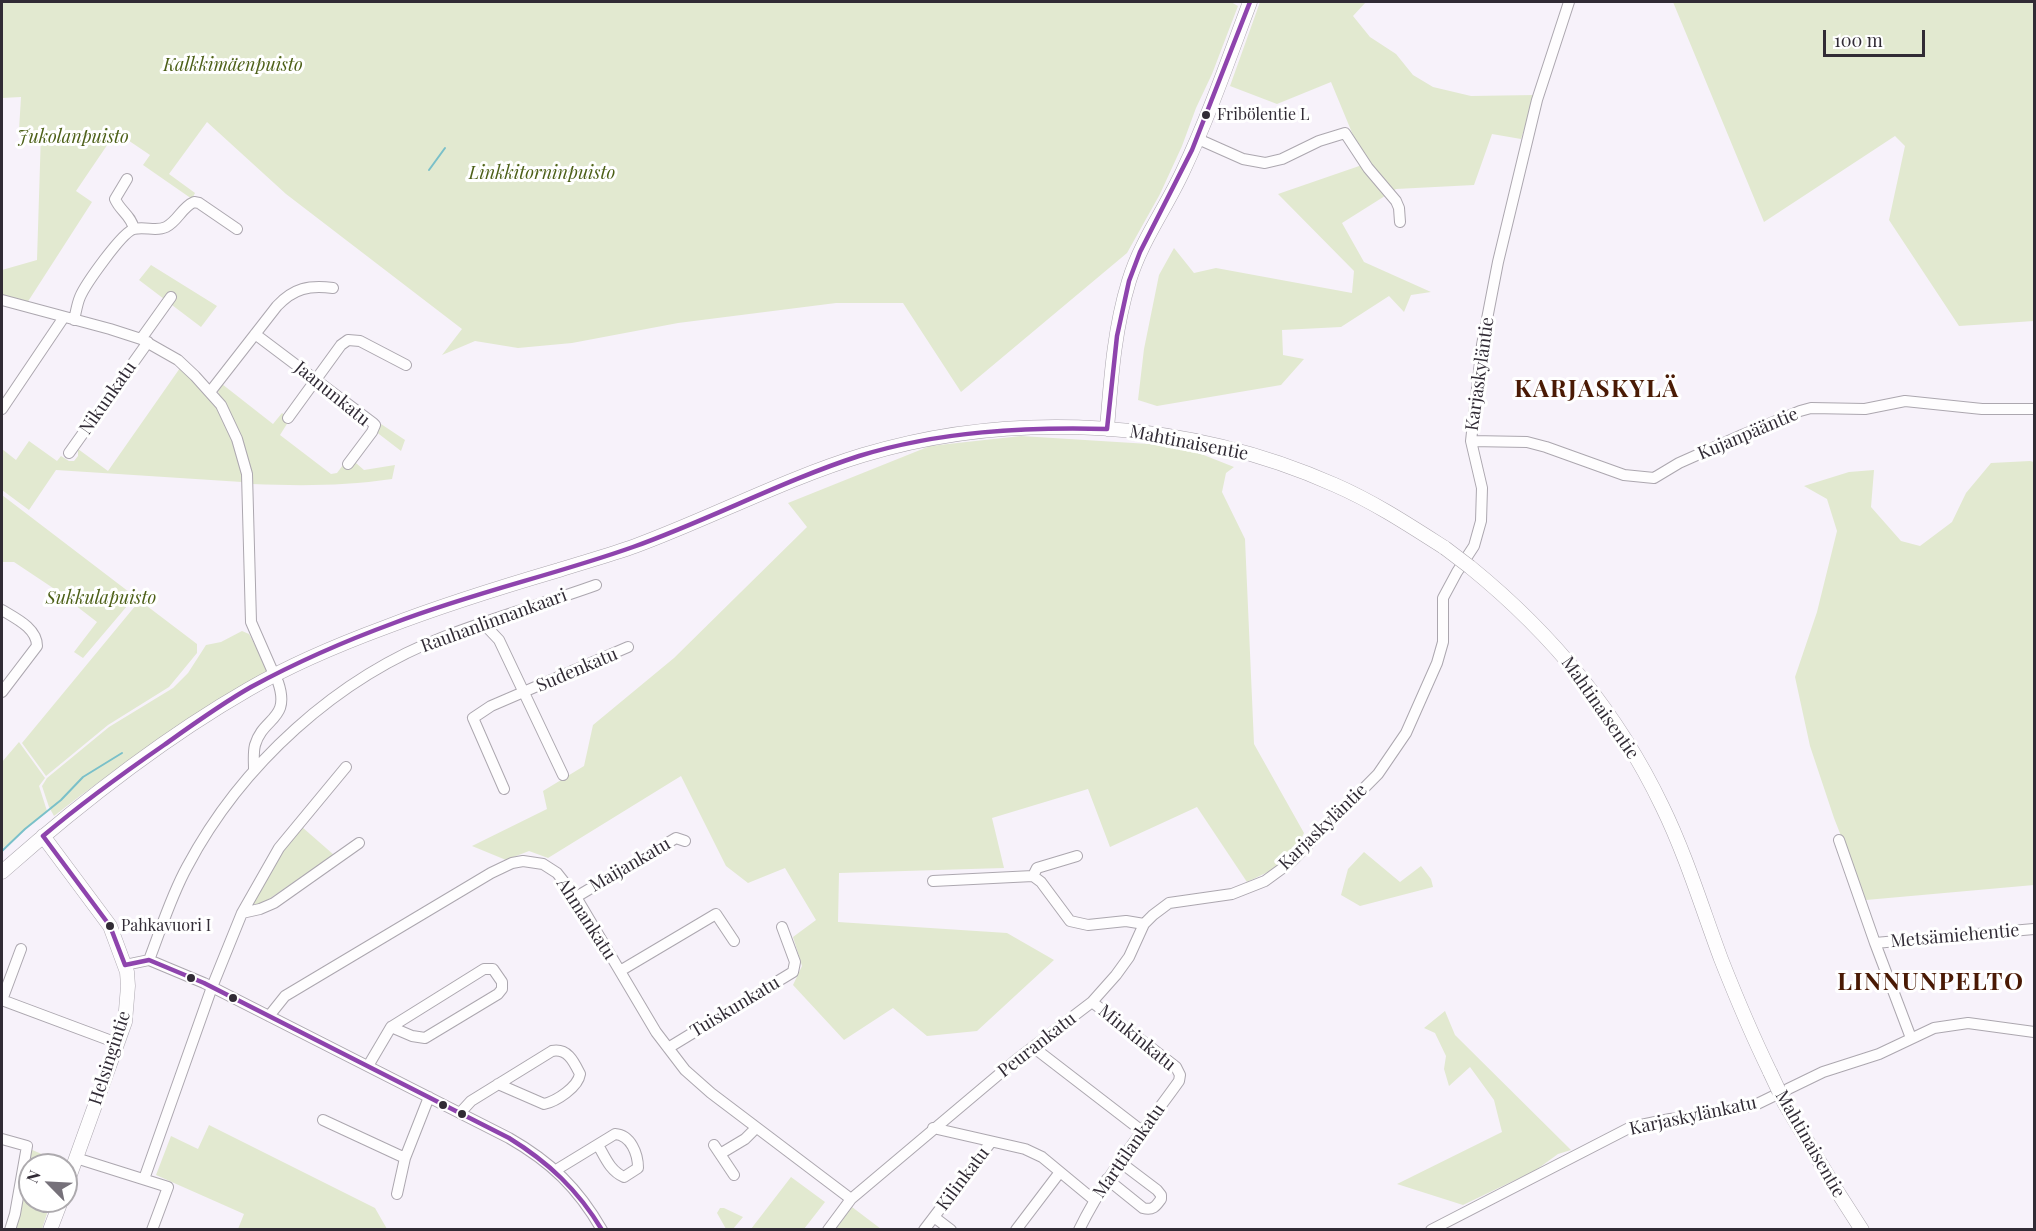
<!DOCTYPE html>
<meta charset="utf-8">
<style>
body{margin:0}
#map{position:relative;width:2036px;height:1231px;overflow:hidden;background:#f7f2fa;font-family:"Playfair Display",serif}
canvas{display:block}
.frame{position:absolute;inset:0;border:3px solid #312b35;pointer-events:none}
.north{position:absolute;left:18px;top:1153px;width:60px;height:60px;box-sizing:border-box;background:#fff;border:2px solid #adaaae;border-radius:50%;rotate:294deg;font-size:16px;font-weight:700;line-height:24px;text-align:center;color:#312b35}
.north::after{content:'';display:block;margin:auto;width:21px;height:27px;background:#76717a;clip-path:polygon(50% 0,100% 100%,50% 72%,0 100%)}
.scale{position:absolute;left:1823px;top:30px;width:102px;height:27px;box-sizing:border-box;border:3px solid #312b35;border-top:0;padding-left:8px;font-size:18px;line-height:21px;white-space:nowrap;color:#312b35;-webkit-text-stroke:4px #fff;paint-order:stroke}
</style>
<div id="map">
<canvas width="2036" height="1231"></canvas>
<div class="frame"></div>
<div class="north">N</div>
<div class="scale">100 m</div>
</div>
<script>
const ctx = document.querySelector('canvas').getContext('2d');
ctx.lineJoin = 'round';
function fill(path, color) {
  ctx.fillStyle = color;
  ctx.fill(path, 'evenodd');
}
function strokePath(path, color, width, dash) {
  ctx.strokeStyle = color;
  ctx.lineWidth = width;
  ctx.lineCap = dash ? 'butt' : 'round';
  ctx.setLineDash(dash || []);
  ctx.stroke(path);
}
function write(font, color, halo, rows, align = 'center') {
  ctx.font = font + ' "Playfair Display",serif';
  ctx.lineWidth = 6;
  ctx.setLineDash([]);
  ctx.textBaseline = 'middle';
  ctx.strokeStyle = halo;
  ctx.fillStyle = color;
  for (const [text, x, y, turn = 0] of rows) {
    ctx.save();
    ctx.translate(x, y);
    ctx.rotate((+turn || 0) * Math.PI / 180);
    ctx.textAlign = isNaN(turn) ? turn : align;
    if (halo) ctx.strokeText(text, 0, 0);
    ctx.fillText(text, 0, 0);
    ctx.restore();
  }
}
fill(new Path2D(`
 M2,2H1231L1238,6L1212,74L1196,108L1182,146L1160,194L1127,253L961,392L903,303H836L678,323L572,343L518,348L475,341L442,355L462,329L286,194L207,122L169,174L195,193L192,199L143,165L150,155L116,132L76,191L92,202L27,303L2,296V270L37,260L41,133L19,130L21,97L2,98Z
 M1260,2H1366L1353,16L1370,37L1396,54L1413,75L1433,87L1471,96L1535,95L1521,139L1492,134L1474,185L1396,189L1342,223L1364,262L1431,292L1411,295L1404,312L1389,296L1341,327L1282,330L1283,355L1304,359L1281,385L1157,406L1138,400L1144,349L1159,275L1174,248L1194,273L1216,268L1352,293L1354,271L1278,194L1365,164L1331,82L1277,104L1230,86Z
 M1673,2H2034V321L1959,326L1889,220L1905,146L1895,136L1764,222Z
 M151,265L217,306L201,327L139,280Z
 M180,368C191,379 203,390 213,402C229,423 241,455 242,482L56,470L29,510L2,490V449L16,460L29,441L57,461L61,456L69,461H74L78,456V449L108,471Z
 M222,384L273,424L282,413L290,419L280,435L331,474L337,473L349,457L364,470L395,465L392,479C343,486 301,486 252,484L219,395L218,391Z
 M381,424L405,440L401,451L375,431Z
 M1021,436L1181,446L1234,467L1226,473L1222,492L1245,539L1254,744L1304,833L1294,853L1270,871L1247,882L1197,807L1110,847L1088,789L992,818L1004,868L839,873L838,922L1007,933L1054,960L977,1031L927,1036L893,1008L844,1040L793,985L802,966L793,937L816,920L785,868L748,883L726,866L681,776L548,858L529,851L506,860L472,846L547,809L543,791L584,766L593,725L674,658L807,527L788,503L930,446Z
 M2030,461L2034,462V885L1866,900L1834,818L1810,746L1795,677L1817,612L1837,531L1827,499L1804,486L1849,472L1874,470L1871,507L1901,541L1920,546L1952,522L1966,493L1991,463Z
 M2,495L133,595V599L83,658L74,652L97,622L53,588L14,562H2Z
 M143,603L197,644V653L169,687L108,725L46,776L22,743L136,605Z
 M242,631L249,634L270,673C194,715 123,762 54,816L49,807L42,786L47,778L109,727L173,688L188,673L206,645L221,642Z
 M19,742L45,778L39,786L47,811L2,849V762Z
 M302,827L334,855L260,905L253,904L284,849Z
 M1364,852L1400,882L1421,866L1431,879L1433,887L1360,906L1341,895L1348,869Z
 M1445,1011L1455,1035L1571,1150L1558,1154L1536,1170L1463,1205L1397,1184L1502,1132L1494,1100L1470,1067L1449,1086L1444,1069L1446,1056L1435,1033L1424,1028Z
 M209,1125L375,1208L387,1229H238L244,1214L156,1175L171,1136L198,1149Z
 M30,1149L65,1164L30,1165V1201H51L42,1229L12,1230Z
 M791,1177L825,1202L804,1229H751Z
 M852,1207L881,1229H836Z
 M720,1208H724L743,1217L733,1229H726L717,1213Z`), '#e2e9d0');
strokePath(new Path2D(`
 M429,170L445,148
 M2,851L25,829L61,800L83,777L122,753`), '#7ac0c9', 2);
const minor = new Path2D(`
 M1198,139L1243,159L1265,163L1282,159L1319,141L1345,133L1368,168L1396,201L1399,208L1400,222
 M127,179L115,199C120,211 131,215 134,229
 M2,300L110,329L141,339L178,360L195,376L221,405L237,439L247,474L251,622L272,670
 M74,320C76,312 77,304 80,297C85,285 122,232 134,229C145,226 156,232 166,227C178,221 182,207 194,202L199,203L237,229
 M255,334L373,423L375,425L372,432L348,464
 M141,339L171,297
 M210,392L277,306C294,288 309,285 333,288
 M2,409L64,317
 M288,418L341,345L348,340L360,341L406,365
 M1471,441L1527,442L1546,447L1624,475L1654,478L1679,463L1742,435L1800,411L1811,408L1865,409L1905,401L1982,409H2034
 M69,453L148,342
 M2,610C15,618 37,628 37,646L2,692
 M483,623L499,640L563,775
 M254,769C254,762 253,753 255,745C263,717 291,720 278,682
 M504,789L473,718L491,706L628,647
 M1839,840L1875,943L1911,1038
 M1033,876L1037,868L1077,856
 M933,881L1033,876L1041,882L1070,921L1088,925L1126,921L1144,924
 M576,897L676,838L685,841
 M242,913L260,909L274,903L359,843
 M1875,943L2034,929
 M149,960C161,929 171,896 187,867C241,765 337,677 446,636C495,617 546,603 596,585
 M125,965L149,960L204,983L509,1138C551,1162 578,1188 602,1230
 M620,971L716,914L734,941
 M2,1000L117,1043
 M2,1000L21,949
 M269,1016L285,996L491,873L512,863L523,861L543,864L557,873L576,897L656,1032L685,1070L711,1093L851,1199
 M1033,1047L1142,1131
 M668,1048L793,972L795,962L782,927
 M368,1066L391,1027L412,1036L425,1038L498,994L502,989V982L493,969H484L391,1027
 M460,1113L471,1101L552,1051C568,1048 574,1062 580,1074C578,1087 557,1101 544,1104L498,1084
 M323,1120L405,1158L429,1097
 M933,1128L1025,1149L1042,1157L1094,1200
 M2,1139L27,1146L15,1214L10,1230
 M714,1145L734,1175
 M720,1154L745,1139L756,1128
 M76,1158L168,1187L152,1230
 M556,1170L615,1134C631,1135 638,1154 638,1168L624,1177C610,1171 605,1157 598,1145
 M144,1179L212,987L242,913L279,848L346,767
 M1107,1179L1143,1208C1153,1211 1156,1206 1161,1199V1195L1157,1190L1120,1162
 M397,1194L405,1158
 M934,1217L951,1230
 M828,1230L851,1199L1016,1060L1092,1002L1116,975L1129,957L1144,924L1153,915L1169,903L1232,894L1265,881L1291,862L1378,774L1406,733L1437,663L1443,642V598L1457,572L1474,546L1481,521L1482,488L1471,441L1482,345L1498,262L1537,100L1569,2
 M924,1230L991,1142
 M1016,1230L1060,1172
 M1079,1230C1105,1176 1144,1130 1179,1081L1180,1075L1176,1067L1092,1002
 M1431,1230L1631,1127L1670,1119L1714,1114L1755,1105L1823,1072L1879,1054L1934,1028L1968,1023L2034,1032`);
const major = new Path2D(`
 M1107,429C1111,379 1114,330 1129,281C1141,241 1166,208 1183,171C1209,116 1229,58 1250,2
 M1470,567C1550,632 1617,712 1662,806C1686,855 1702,908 1721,959C1736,997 1752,1035 1770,1072
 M43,836L110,926L127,972L128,986L125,1022L66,1186
 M2,872C79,804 160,740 249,689C292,664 340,644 386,627C443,605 501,587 559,570C584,562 610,555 635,546C711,518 784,479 863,455C1015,409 1189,420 1335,485C1374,502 1409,525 1445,548
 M1785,1104L1837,1191L1862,1230
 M50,1230L61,1201`);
strokePath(minor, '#aca7af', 12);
strokePath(major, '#aca7af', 15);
strokePath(minor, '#fefdfe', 10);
strokePath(major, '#fefdfe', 14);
const majorBridge = new Path2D(`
 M1445,548L1470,567
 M1770,1072L1785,1104`);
strokePath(majorBridge, '#aca7af', 15, []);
strokePath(majorBridge, '#fefdfe', 14);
strokePath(new Path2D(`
 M1107,429L1117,336L1129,281L1140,252L1192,150L1250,2
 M43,836C82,803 122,774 164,745C192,725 221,704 251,687C297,662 345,641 394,623C472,593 554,575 633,547C709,520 782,481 859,456C940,431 1024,427 1107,429
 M43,836L110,926L125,965
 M125,965L149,960L204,983L509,1138C548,1162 578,1190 602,1230`), '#8e44ad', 4.5);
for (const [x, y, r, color] of [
 [1206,115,5,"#312b35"],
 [110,926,5,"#312b35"],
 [191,978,5,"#312b35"],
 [233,998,5,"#312b35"],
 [443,1105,5,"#312b35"],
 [462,1114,5,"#312b35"]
]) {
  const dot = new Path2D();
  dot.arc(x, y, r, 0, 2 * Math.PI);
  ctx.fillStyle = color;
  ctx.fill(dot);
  strokePath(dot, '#fff', 2);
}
write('16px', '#312b35', '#fff', [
 ["Fribölentie L",1217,115],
 ["Pahkavuori I",121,926]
], 'left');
write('italic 18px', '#4d6018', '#fff', [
 ["Kalkkimäenpuisto",233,65],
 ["Jukolanpuisto",73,137],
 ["Linkkitorninpuisto",542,173],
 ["Sukkulapuisto",101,598]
]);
write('18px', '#312b35', '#fff', [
 ["Karjaskyläntie",1480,374,-82],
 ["Jaanunkatu",332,394,39],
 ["Nikunkatu",108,398,-55],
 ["Kujanpääntie",1748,434,-23],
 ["Mahtinaisentie",1189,443,11],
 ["Rauhanlinnankaari",494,621,-20],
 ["Sudenkatu",577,670,-23],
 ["Mahtinaisentie",1600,708,55],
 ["Karjaskyläntie",1323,827,-44],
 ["Maijankatu",630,865,-30],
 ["Ahmankatu",586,919,57],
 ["Metsämiehentie",1955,936,-5],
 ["Tuiskunkatu",735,1007,-31],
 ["Minkinkatu",1137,1038,39],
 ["Peurankatu",1037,1045,-38],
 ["Helsingintie",110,1058,-72],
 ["Karjaskylänkatu",1693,1116,-12],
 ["Mahtinaisentie",1810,1144,60],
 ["Marttilankatu",1129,1151,-55],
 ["Kilinkatu",963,1179,-53]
]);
ctx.letterSpacing = '1.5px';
write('bold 24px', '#4a1a04', '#fff', [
 ["KARJASKYLÄ",1597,390],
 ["LINNUNPELTO",1931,983]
]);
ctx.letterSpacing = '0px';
</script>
